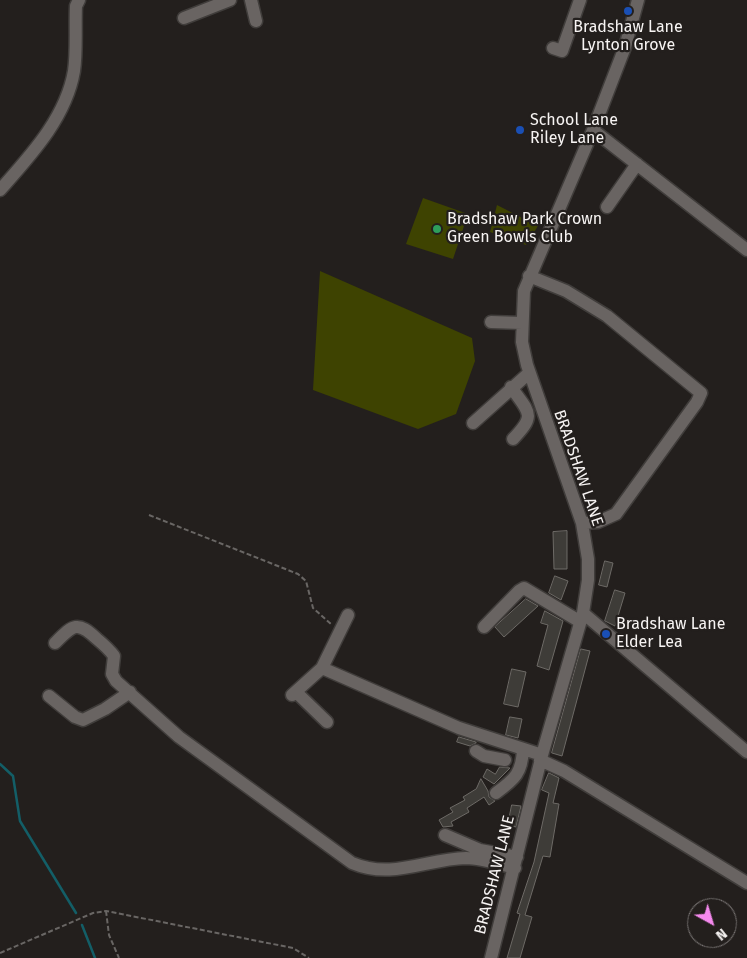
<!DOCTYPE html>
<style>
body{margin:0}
#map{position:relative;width:747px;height:958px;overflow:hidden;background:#231f1d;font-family:"Fira Sans",sans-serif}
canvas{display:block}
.north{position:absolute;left:687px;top:898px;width:50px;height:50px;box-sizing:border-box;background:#231f1d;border:1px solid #787473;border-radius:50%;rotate:141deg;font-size:14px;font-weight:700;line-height:20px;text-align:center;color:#f7f4f3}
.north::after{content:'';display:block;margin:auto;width:18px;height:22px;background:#f589ee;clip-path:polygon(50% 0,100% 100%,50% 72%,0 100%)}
</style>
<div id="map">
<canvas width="747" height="958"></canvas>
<div class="north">N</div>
</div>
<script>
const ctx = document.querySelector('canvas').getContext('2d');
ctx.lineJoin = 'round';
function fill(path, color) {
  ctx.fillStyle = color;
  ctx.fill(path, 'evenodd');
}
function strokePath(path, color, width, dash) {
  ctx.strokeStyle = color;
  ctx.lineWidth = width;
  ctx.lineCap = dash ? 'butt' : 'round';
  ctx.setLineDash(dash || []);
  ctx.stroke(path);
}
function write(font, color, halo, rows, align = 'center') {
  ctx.font = font + ' "Fira Sans",sans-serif';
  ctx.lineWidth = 4.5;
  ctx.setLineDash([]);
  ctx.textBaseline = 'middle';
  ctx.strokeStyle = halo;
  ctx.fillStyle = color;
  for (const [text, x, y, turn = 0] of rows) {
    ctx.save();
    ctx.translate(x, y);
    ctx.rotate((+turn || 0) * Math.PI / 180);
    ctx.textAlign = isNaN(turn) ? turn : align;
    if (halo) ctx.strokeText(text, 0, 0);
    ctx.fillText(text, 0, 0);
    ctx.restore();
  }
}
fill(new Path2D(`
 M423,198L468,214L453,259L406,244Z
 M497,205L538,226L526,245L490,232Z
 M320,271L472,338L475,361L456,414L418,429L313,390Z`), '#3e4301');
strokePath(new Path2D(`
 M0,764L13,776L20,821L76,913
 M82,925L95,958`), '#135e67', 2.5);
const building = new Path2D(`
 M567,531V569H554L553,532Z
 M605,561L613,563L607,587L599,585Z
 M555,576L568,581L561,600L549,593Z
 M615,590L625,593L615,626L605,621Z
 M526,599L538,606L504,637L495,627Z
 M545,611L563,621L549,670L537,666L548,625L541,623Z
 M581,649L590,651L562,756L552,753Z
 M512,669L526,672L518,707L504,704Z
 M510,717L522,719L518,738L506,735Z
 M459,737L476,742V743L470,746L457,742Z
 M500,767L510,768L494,784L483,777L487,769L495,774Z
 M549,773L559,778L553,803L559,804L550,857L543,856L525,915L532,917L520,958H507L520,914L517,913L534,862L549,793L542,790Z
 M481,779L488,791L489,797L495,801L489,805L484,797L467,808L469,812L451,822L453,826L443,827L439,820L453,812L450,808L465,800L463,797L476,789Z
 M512,805L521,806L516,827L508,825Z`);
fill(building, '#3e3c38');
strokePath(building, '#6d6a66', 1);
const minor = new Path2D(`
 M251,0L256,21
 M184,18L230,0
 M553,48L562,51L580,0
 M593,130L747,250
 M0,190C30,156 66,118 74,71C77,51 75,27 76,6L79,0
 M607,207L637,164
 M529,276L566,291L607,316L701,393L697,402L616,514L598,522L582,523
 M491,322L522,323
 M511,387C529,413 537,414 513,439
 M473,423L529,373
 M583,613L747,752
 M484,627L519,591L524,588L579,621
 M55,643C73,625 77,620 97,639C103,644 109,649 114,656L112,674L116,681L179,737L352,863C392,880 426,859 466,858C482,858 499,864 515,868
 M322,668L459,728L542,755
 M296,692L327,722
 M292,695L322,668L348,615
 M49,696L75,717L83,720L105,709L130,692
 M476,751L484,756L505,760
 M540,760L564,771L747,883
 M496,793C515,779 522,773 523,749
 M445,835L480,850L517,857
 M491,958L542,755L583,613L588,580V559L582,523L527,365L522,342L524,291L593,130L625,47L638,0`);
strokePath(minor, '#403d3b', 15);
strokePath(new Path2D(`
 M149,515L298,574L306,581L313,608L332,625
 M106,911L109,935L119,958
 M0,953L93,913L106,911L293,948L309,958`), '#696664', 2, [5, 2.5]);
strokePath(minor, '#696462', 12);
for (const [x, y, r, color] of [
 [628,11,5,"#1a4fb4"],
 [520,130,5,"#1a4fb4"],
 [437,229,5,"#2e9e5b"],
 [606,634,5,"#1a4fb4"]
]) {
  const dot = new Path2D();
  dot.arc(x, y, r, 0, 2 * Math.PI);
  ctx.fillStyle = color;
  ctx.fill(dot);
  strokePath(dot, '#231f1d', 2);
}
write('16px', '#f7f4f3', '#231f1d', [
 ["Bradshaw Lane",628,28,"center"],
 ["Lynton Grove",628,46,"center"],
 ["School Lane",530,121],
 ["Riley Lane",530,139],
 ["Bradshaw Park Crown",447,220],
 ["Green Bowls Club",447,238],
 ["Bradshaw Lane",616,625],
 ["Elder Lea",616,643]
], 'left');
write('16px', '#f7f4f3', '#231f1d', [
 ["BRADSHAW LANE",578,468,71],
 ["BRADSHAW LANE",495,875,-76]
]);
</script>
